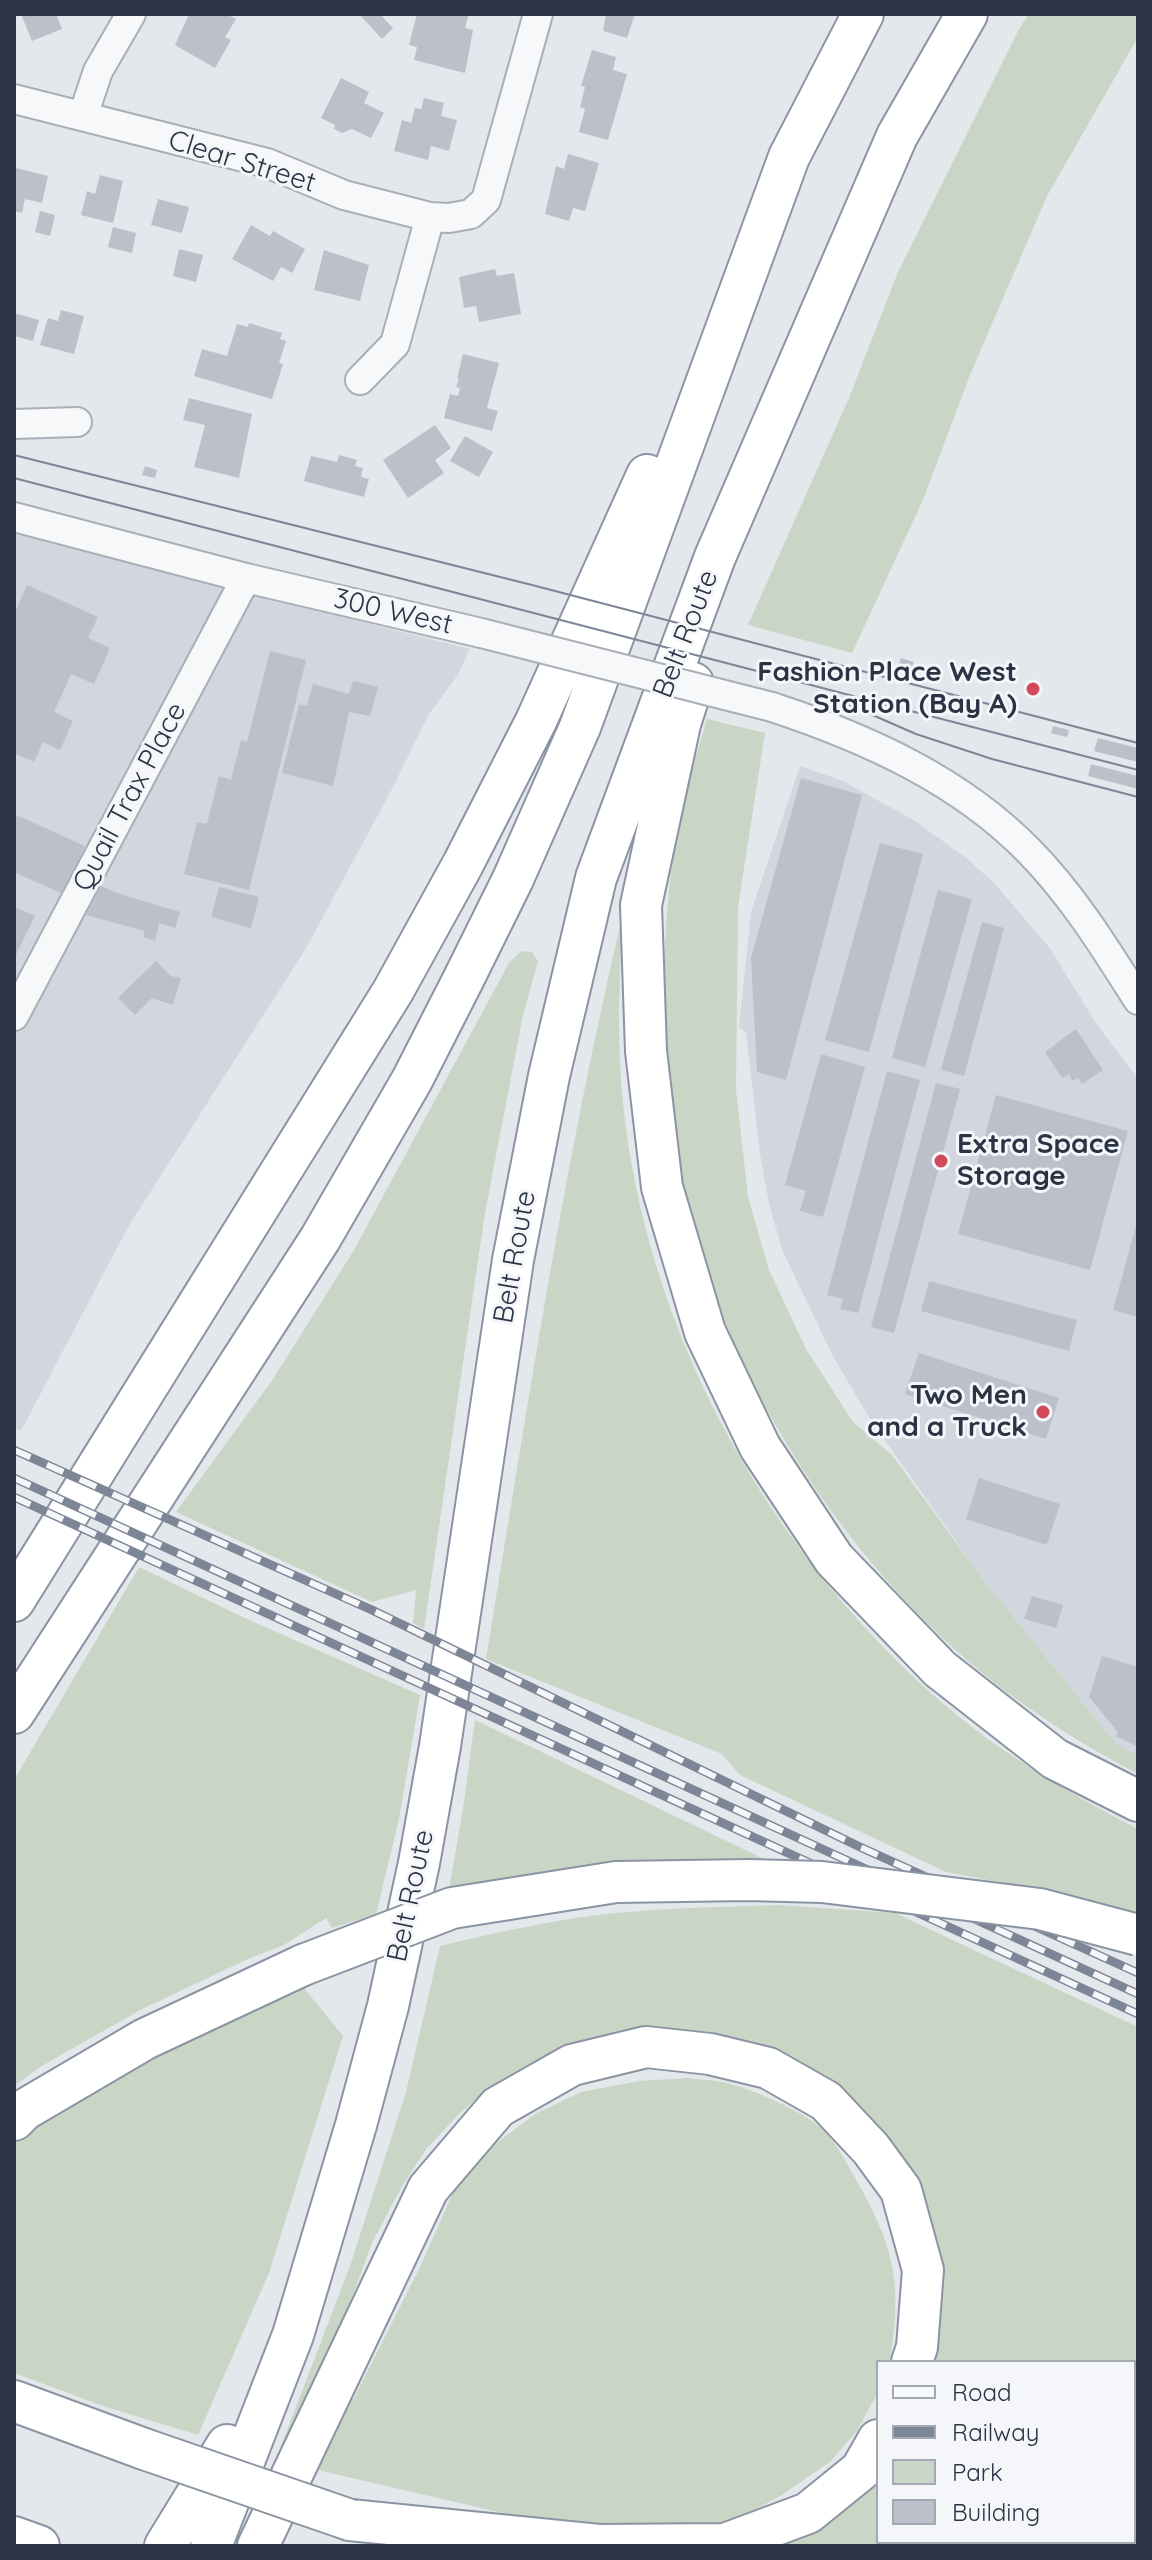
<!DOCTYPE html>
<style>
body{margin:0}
#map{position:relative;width:1152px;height:2560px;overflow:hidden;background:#e4e7ec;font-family:Quicksand,sans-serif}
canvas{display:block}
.frame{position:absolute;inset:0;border:16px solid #2b3445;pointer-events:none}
.legend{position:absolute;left:876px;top:2360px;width:260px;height:184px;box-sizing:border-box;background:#f4f6f9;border:2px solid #a4a8b1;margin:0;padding:10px 14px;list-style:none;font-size:24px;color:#2b3445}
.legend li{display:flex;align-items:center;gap:16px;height:40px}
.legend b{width:40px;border:2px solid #a4a8b1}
</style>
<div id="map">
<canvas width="1152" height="2560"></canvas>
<div class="frame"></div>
<ul class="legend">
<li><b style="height:10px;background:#f7f8fa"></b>Road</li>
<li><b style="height:10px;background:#7d8696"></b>Railway</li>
<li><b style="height:22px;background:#c9d6c5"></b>Park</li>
<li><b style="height:22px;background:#bbc0ca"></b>Building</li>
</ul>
</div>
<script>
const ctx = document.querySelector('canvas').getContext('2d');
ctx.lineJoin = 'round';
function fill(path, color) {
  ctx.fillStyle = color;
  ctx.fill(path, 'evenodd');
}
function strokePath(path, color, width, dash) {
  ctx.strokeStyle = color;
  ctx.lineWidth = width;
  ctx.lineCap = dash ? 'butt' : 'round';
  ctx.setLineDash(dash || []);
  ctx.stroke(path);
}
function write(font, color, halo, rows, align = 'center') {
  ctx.font = font + ' Quicksand,sans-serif';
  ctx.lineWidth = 6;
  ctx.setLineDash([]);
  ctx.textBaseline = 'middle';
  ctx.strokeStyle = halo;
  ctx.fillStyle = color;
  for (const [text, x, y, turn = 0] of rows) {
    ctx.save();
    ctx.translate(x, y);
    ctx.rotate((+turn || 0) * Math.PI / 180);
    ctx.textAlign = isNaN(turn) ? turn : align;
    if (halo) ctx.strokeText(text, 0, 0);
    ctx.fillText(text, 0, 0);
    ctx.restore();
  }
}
fill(new Path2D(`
 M14,534L470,649L457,676L429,714L391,791L305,950L128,1227L21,1431L14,1428Z
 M800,766L843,781L915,821L965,857L994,883L1049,947L1098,1026L1138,1079V1755L1116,1744L982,1578L868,1416L832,1354L783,1252L769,1204L760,1154L746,1032L739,1027L751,912Z`), '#d2d6de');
fill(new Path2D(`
 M1029,14H1138V37L1047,196L970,375L923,500L852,653L748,625L849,398L898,272L1019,29Z
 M707,719L765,733L738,907L736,1090L748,1197L769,1270L806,1349L853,1422L892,1455L982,1578L1116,1744L1138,1755V1774C1085,1746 1033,1714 986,1676C847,1563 731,1386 688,1211C662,1104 658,973 672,864C678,815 693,766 707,719Z
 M622,918C620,972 617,1027 621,1081C639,1319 762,1545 940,1701C1000,1753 1068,1793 1138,1829V1915L1036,1889L946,1872L740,1775L722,1754L486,1659C527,1411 564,1162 622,918Z
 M521,951L532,952L538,961L523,1015L485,1213L424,1629L413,1623L416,1590L372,1602L176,1512L273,1379L354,1250L509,963Z
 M139,1567L249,1620L420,1695L399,1819L376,1914L332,1928L326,1918L284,1945L248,1959L142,2009L40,2067L14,2086V1780Z
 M475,1720L764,1859H704L620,1866L448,1895L463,1809Z
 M779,1905L895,1913L1138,2027V2546H767L878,2465V2542H1134V2362H928L927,2224L775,2053L725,2037L676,2032L583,2043L534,2061L496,2083L460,2113L427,2148L402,2186L372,2243L336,2341L283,2460L276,2459L350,2266L406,2092L440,1946C489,1934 539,1923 590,1916C652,1908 716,1907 779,1905Z
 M304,1988L343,2036L269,2273L198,2435L103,2406L14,2373V2142C41,2122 69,2106 98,2089C164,2049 231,2016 304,1988Z
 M688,2078C702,2080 718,2080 731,2084C754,2090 803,2112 820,2127C834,2139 846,2162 855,2178C894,2246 903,2283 890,2360L878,2362L877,2394L857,2431L831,2461L782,2495L736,2520L695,2531L572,2524L507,2514L309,2468L331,2416L354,2398L420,2267L455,2188L490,2148L535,2114L581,2092L639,2081Z`), '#c9d6c5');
fill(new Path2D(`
 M21,14H56L62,29L32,41Z
 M189,14H226L236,19L225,37L231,40L215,68L175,45Z
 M359,14H380L393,28L382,39Z
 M417,14H469L465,28L473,30L465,73L414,60L417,47L409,45Z
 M606,14H635L627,38L603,31Z
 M592,50L616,57L613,70L627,74L608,140L579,132L585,109L580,107L585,87L581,86Z
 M341,78L369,92L364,103L384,113L371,138L352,129L342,133L334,129L335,125L321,118Z
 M424,98L444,103L441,116L457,120L449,151L431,146L428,160L394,151L402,120L411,123L415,108L421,109Z
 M568,154L599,163L585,211L573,208L569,221L545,214L556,166L564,169Z
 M16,168L48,176L42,203L25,199L22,213L14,211Z
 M100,175L123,181L113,223L81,215L87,191L95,194Z
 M158,199L189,207L182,233L151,225Z
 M40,211L55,215L50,236L35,232Z
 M251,225L270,236L273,231L305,249L292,273L281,267L273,281L232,259Z
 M113,227L136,233L132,253L108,247Z
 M179,249L203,255L196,282L173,276Z
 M324,250L369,265L360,301L314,290Z
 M495,269L497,276L514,273L521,314L479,322L476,306L464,308L459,277Z
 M61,310L84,316L74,354L40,345L48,318L58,321Z
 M14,313L39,320L33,341L14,336Z
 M249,323L282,333L280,339L286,341L279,363L283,364L272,399L194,376L202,349L227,356L237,324L248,327Z
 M463,354L499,363L487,408L498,411L492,431L444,418L450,394L458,396L460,388L456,387L459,379H457Z
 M189,398L252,414L239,478L194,467L205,425L183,420Z
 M435,425L451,448L435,460L444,473L408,498L383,460Z
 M465,436L493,452L479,477L450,461Z
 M339,455L357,460L355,466L363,468L361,477L369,479L364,497L304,481L311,456L337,462Z
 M145,466L157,470L155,478L142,475Z
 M27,585L98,617L88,638L110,648L94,684L71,674L54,712L73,721L60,750L43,742L34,762L14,753V615Z
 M270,651L306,660L249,890L184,874L197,822L207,824L219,776L231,780L241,740L247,742Z
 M901,658L914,662L911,670L898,667Z
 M353,681L378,687L370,716L349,712L333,786L282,773L299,704L307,706L313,684L349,694Z
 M1053,726L1069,730L1067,737L1051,733Z
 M1098,738L1138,748V762L1094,751Z
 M1091,764L1138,776V789L1088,776Z
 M801,778L862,795L786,1080L757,1072L751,958Z
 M14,814L85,846L63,894L14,872Z
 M880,843L923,854L869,1052L825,1040Z
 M101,886L117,893L180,912L175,928L159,923L155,941L143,937L145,931L86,915Z
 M219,887L259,897L251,928L211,917Z
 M938,890L972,899L925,1067L892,1058Z
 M14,907L35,916L14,959Z
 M982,922L1004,928L964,1076L941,1070Z
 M156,961L171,976L181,978L173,1005L152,998L135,1015L118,998Z
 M1076,1029L1103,1070L1082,1084L1078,1078L1072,1081L1069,1074L1062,1078L1045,1052Z
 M821,1054L865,1067L823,1217L800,1211L806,1191L785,1185Z
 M887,1071L920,1080L858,1313L840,1309L843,1299L827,1295Z
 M936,1083L960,1089L894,1333L871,1327Z
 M996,1095L1128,1131L1090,1270L958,1234Z
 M1137,1222H1138V1317L1113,1310Z
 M929,1281L1077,1320L1069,1351L921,1311Z
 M919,1353L1059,1398L1046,1439L905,1394Z
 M979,1478L1060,1504L1047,1545L966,1519Z
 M1032,1596L1063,1605L1056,1628L1024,1619Z
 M1102,1656L1138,1667V1747L1116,1736L1118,1732L1089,1697Z`), '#bbc0ca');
const minor = new Path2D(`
 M14,99L267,163L344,195L430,217L449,218L471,214L486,200L538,14
 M83,116L98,71L131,14
 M360,380L395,344L430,217
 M14,424L77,422
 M14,517L246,578L481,633
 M772,707C866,738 960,780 1030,852C1073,896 1105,948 1138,1000
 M14,1016L246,578`);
const highway = new Path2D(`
 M693,683L680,724L641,905L646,1051L662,1187L705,1332L760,1447L834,1559L940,1669L1055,1759L1138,1801
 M14,1601L393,991L463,864L536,721L647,475
 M14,1713L320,1239L412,1080L465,976L513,879L580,727L789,157L863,14
 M14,2120L24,2110L145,2039L303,1965
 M14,2401L144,2449
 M350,2520L599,2545L725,2544L808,2513L861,2470L878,2440
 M14,2537L39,2546
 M165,2546L227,2445
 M211,2546L293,2335L356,2125L388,2006L419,1863L440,1746L513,1260L549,1076L596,878L715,557L897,136L967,14
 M258,2546L428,2189L498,2107L572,2065L646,2047L710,2054L768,2068L826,2101L871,2149L901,2190L923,2270L917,2347L912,2362`);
strokePath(minor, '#a9aeb7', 32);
strokePath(highway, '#8b94a3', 44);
strokePath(minor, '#f7f8fa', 28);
strokePath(highway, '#fff', 40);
strokePath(new Path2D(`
 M14,455L532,585L1138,743
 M14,478L1138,770
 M845,703L916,734L992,759L1138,797`), '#7d8696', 2);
const rail = new Path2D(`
 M14,1450L372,1610L860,1847L1138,1973
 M14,1478L1138,1994
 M14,1497L1138,2014`);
strokePath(rail, '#7d8696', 9);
strokePath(rail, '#f4f6f9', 6, [18]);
const minorBridge = new Path2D(`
 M481,633L772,707`);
const highwayBridge = new Path2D(`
 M303,1965L452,1908L616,1882L749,1880L822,1882L1040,1909L1138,1935
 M144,2449L350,2520`);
strokePath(minorBridge, '#a9aeb7', 32, []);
strokePath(highwayBridge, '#8b94a3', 44, []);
strokePath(minorBridge, '#f7f8fa', 28);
strokePath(highwayBridge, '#fff', 40);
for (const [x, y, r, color] of [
 [1033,689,8,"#d1495b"],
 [941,1161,8,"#d1495b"],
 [1043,1412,8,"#d1495b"]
]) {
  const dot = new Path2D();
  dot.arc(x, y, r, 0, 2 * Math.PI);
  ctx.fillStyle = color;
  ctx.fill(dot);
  strokePath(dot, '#f4f6f9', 3);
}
write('28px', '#2b3445', '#f4f6f9', [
 ["Clear Street",242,162,17],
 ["300 West",393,612,13],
 ["Belt Route",686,634,-69],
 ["Quail Trax Place",130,797,-62],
 ["Belt Route",515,1257,-80],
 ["Belt Route",411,1896,-78]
]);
write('bold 28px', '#2b3445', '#f4f6f9', [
 ["Fashion Place West",1017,673],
 ["Station (Bay A)",1017,705],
 ["Extra Space",957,1145,"left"],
 ["Storage",957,1177,"left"],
 ["Two Men",1027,1396],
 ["and a Truck",1027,1428]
], 'right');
</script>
